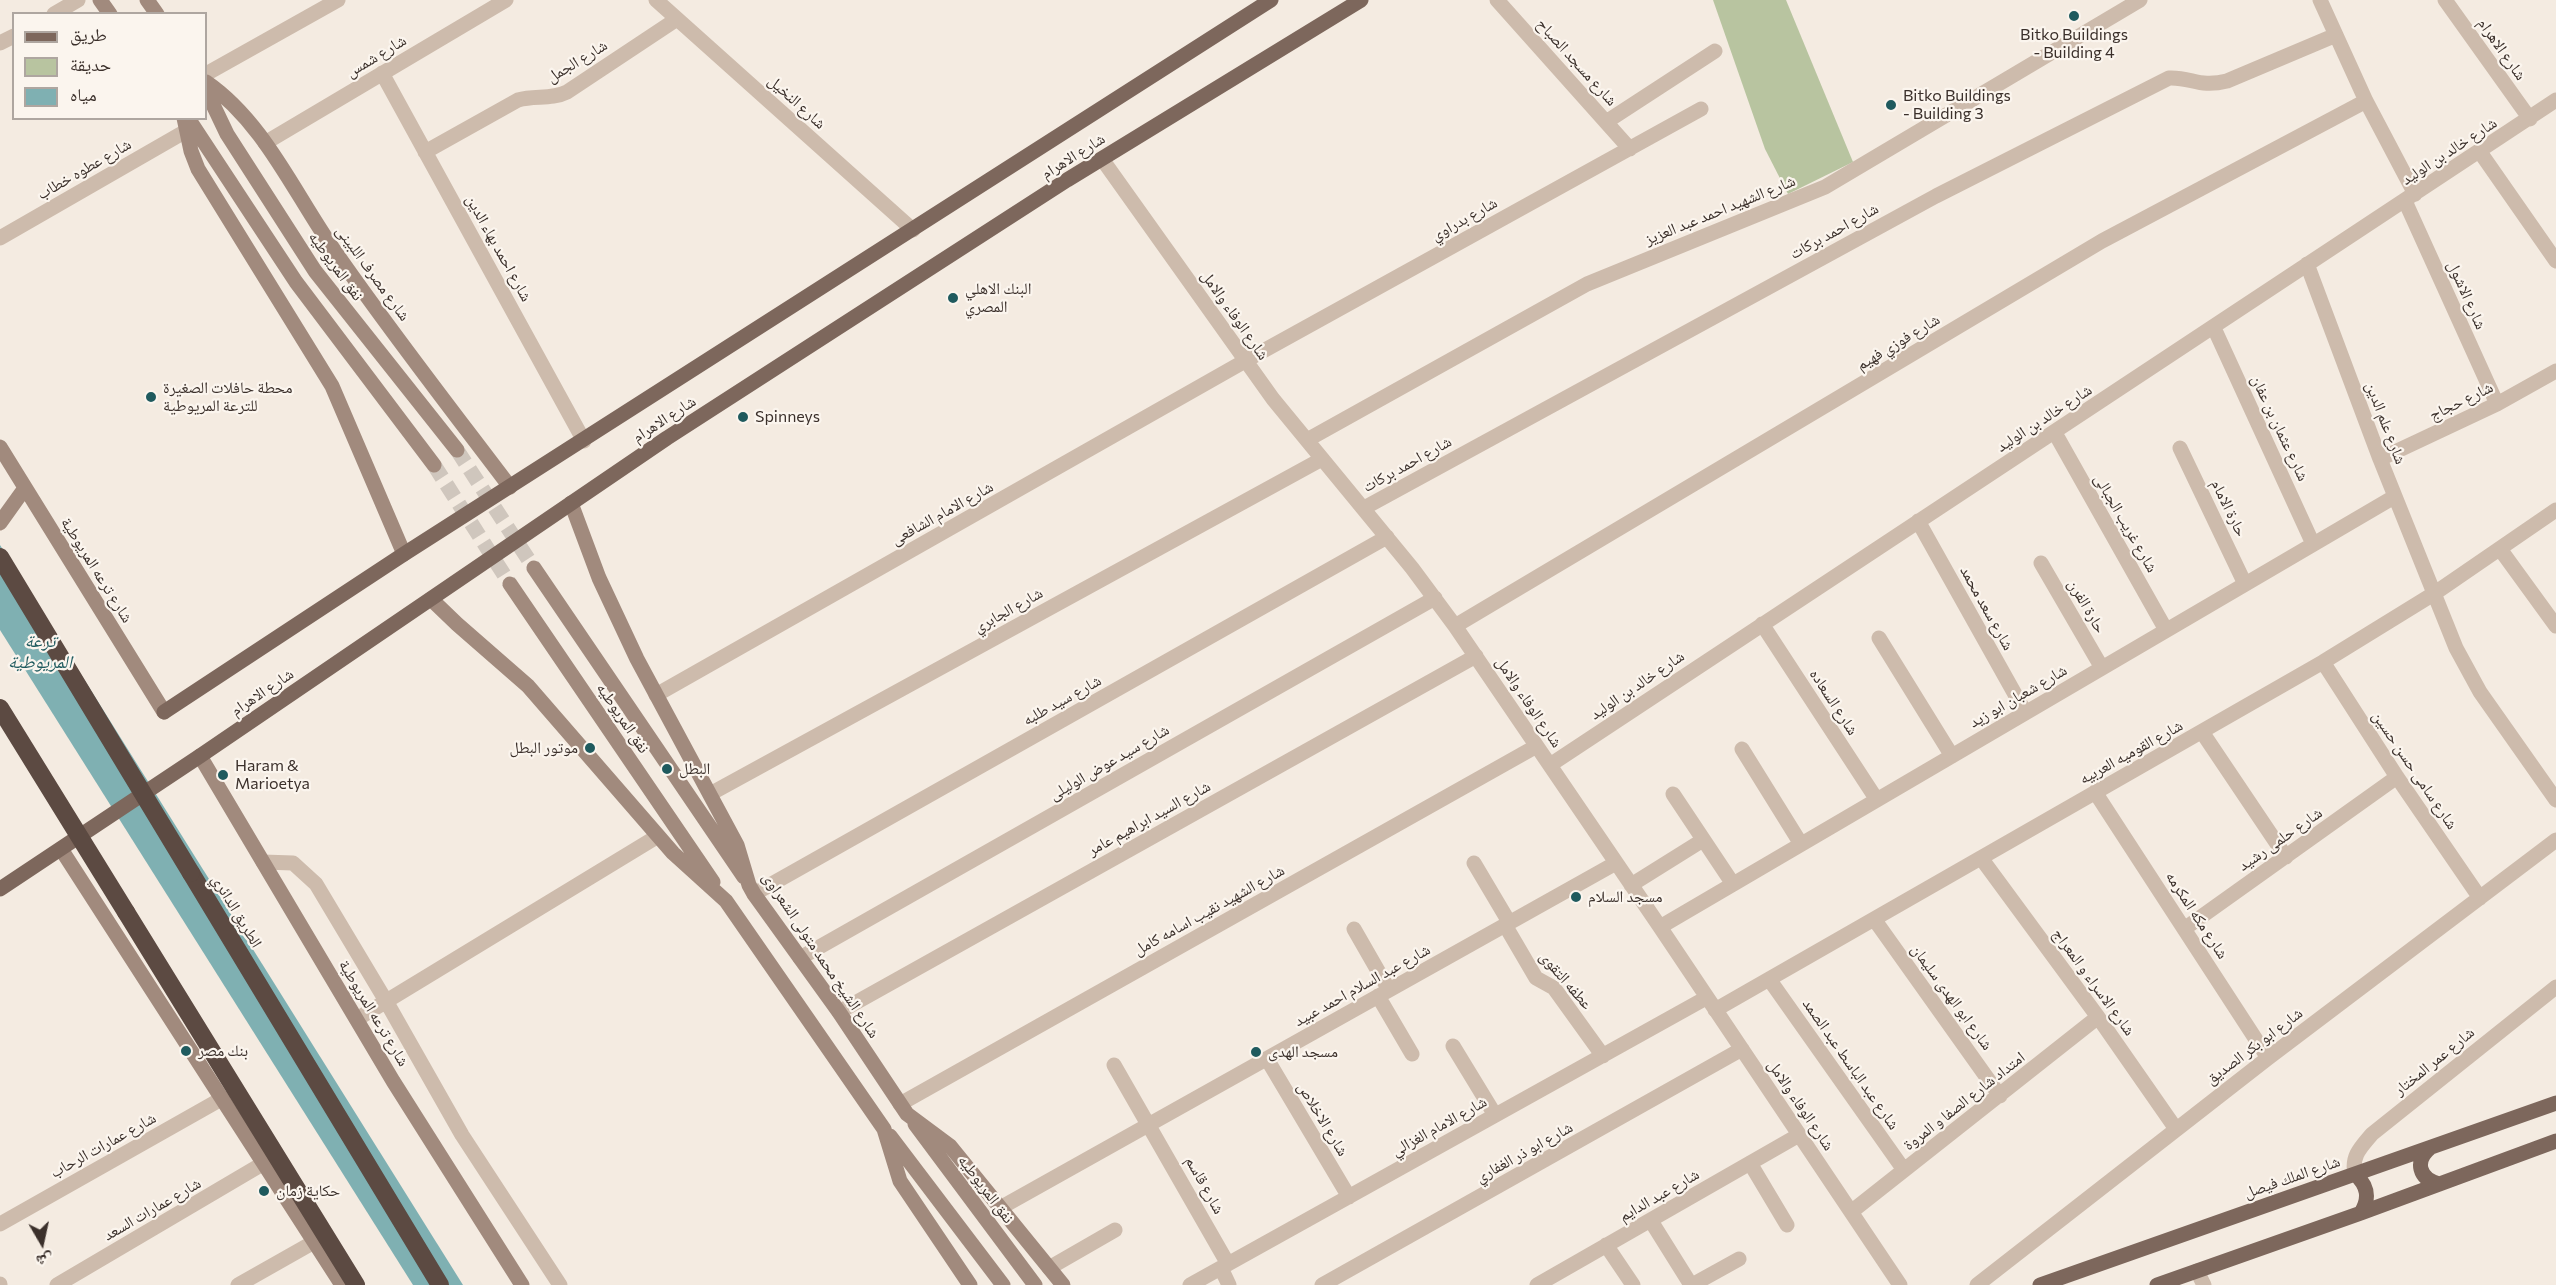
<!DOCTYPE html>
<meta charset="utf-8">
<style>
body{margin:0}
#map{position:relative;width:2556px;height:1285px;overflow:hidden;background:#f4ebe1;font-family:Commissioner,"Noto Naskh Arabic",sans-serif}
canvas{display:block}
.legend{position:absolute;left:12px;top:12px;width:195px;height:108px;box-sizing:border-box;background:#fbf5ee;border:2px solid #aea6a0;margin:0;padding:8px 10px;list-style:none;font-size:18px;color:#3b302b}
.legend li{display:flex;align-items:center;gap:12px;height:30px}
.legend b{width:30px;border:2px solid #aea6a0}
.north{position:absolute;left:12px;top:1213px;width:60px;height:60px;-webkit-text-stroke:4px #fbf5ee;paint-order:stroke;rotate:171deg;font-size:16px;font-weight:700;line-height:24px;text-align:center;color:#3b302b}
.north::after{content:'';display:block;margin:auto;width:21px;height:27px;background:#3b302b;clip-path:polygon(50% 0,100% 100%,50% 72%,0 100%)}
</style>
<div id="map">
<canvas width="2556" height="1285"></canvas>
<ul class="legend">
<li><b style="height:8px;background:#7d675c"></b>طريق</li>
<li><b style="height:16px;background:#b8c4a0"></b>حديقة</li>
<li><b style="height:16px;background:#7fb0b2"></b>مياه</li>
</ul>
<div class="north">ش</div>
</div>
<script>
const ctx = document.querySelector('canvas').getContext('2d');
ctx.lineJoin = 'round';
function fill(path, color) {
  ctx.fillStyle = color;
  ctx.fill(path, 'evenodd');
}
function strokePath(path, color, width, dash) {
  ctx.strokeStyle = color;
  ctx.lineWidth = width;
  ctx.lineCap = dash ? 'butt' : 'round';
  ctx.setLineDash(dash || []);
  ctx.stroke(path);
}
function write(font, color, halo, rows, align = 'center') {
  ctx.font = font + ' Commissioner,"Noto Naskh Arabic",sans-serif';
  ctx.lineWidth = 4.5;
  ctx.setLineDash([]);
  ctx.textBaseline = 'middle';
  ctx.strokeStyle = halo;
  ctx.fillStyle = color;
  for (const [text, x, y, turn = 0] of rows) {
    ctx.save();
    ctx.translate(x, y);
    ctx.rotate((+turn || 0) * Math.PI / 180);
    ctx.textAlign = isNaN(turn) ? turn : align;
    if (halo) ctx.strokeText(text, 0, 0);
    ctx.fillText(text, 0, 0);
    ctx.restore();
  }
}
fill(new Path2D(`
 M1713,0H1786L1853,162L1788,194L1765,149Z`), '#b8c4a0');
fill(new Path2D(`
 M0,545L463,1285H413L0,630Z`), '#7fb0b2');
strokePath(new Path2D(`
 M457,450L534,568
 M434,465L510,584`), '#cfc6bd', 15, [15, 8]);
strokePath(new Path2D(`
 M656,0L913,230
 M1497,0L1630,149
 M2320,0L2366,101L2415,194
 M2445,0L2530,119
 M54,14L78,0
 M0,43L14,36
 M382,73L584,441
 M206,74L338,0
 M1606,122L1715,51
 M265,143L506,0
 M425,152L518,100C535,95 551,100 567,92L677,19
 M2480,152L2556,261
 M1102,159L1273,399L1412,568L1455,626L1660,927L1900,1285
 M2405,201L2497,404
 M0,238L186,131
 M2307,264L2380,459L2456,648L2480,692L2556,800
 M2214,328L2313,544
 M2055,433L2166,630
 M1307,440L1587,284L1825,187L2140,0
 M2180,448L2245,584
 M2380,459L2497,404L2556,371
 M1364,508L1936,196L2169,78C2192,77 2199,88 2227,81L2336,35
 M1918,521L2025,712
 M2500,549L2556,626
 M2041,563L2102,668
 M1762,624L1877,800
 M1455,626L2102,241L2366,101
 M1879,638L1952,756
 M2323,662L2397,777L2480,898
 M656,695L1245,361L1701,109
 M2202,732L2286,857
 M1742,749L1801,844
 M1550,765L2556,100
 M2095,792L2268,1058
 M710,794L1322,459
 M1673,794L1733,884
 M1981,858L2098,1017L2176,1129
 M263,862L293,863L316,884L386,1001L462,1135L560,1285
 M1474,863L1509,922
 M1631,885L1703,840
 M754,894L1387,537
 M1874,919L2000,1096
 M1505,925L1536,978L1554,988L1603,1056
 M1660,927L2394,497
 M1354,929L1389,990
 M2184,929L2397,777
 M800,958L1435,598
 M1769,979L1904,1170
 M1378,996L1412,1054
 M1715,1010L2323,662L2435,593L2556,510
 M839,1012L1476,656
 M357,1019L658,836
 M1453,1046L1495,1115
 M1267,1059L1349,1197
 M1114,1065L1228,1264
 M900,1104L1535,747
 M1750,1163L1787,1225
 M2355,1174C2351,1156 2361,1147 2372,1134L2556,987
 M1000,1208L1616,863
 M1851,1212L2098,1017
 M1651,1221L1691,1285
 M0,1224L223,1098
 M1606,1245L1633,1285
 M1049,1268L1115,1230
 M1221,1268L1229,1285
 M2197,1271L2204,1285
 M0,1284V1285
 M57,1285L264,1163
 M238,1285L314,1242
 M1190,1285L1706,998
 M1322,1285L1742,1049
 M1537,1285L1799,1135
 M1692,1285L1739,1259
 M1977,1285L2268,1058L2556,840`), '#cdbbac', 15);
strokePath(new Path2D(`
 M100,0L110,14
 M147,0L157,14
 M206,82C264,122 294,193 334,250C390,331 451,409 510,487
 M206,90L227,134L315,271L457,450
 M184,118L191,151L198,169L332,386L404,554
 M188,118L296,282L434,465
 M0,447L164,712
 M571,503L599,578L637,659L737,845L749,885L754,894L839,1012L907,1114L950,1146L1063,1285
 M0,523L25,488
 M534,568L744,877
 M510,584L713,882
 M431,599L457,624L528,686L673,853L726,901L884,1129L900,1181L970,1285
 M200,756L393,1081L522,1285
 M61,849L342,1285
 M915,1124L1035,1285
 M890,1136L1003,1285`), '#a18a7d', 15);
strokePath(new Path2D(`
 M164,712L404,554L1271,0
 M0,889L200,756L667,438L1067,180L1361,0
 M2430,1148C2414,1161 2419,1179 2439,1184
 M2355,1174C2368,1186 2370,1198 2361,1213
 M2040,1285L2556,1103
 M2157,1285L2361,1213L2556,1141`), '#7d675c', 15);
strokePath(new Path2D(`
 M191,873L440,1285
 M126,912L356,1285`), '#5c4a42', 18);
strokePath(new Path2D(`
 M0,557L191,873
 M0,708L126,912`), '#5c4a42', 18);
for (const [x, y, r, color] of [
 [2074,16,6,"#1f5a5e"],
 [1891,105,6,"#1f5a5e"],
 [953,298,6,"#1f5a5e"],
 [151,397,6,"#1f5a5e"],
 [743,417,6,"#1f5a5e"],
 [590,748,6,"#1f5a5e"],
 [667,769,6,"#1f5a5e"],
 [223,775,6,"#1f5a5e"],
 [1576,897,6,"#1f5a5e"],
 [186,1051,6,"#1f5a5e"],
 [1256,1052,6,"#1f5a5e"],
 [264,1191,6,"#1f5a5e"]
]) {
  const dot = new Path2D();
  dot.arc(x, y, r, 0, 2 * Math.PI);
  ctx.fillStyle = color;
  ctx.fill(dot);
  strokePath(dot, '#fbf5ee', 2);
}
write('16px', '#3b302b', '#fbf5ee', [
 ["Bitko Buildings",2074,35,"center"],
 ["- Building 4",2074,53,"center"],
 ["Bitko Buildings",1903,96],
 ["- Building 3",1903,114],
 ["البنك الاهلي",965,289],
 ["المصري",965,307],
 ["محطة حافلات الصغيرة",163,388],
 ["للترعة المريوطية",163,406],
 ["Spinneys",755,417],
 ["موتور البطل",578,748,"right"],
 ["Haram &",235,766],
 ["Marioetya",235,784],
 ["البطل",679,769],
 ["مسجد السلام",1588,897],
 ["بنك مصر",198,1051],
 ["مسجد الهدى",1268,1052],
 ["حكاية زمان",276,1191]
], 'left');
write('16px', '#3b302b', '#fbf5ee', [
 ["شارع الاهرام",2502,49,55],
 ["شارع شمس",376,56,-31],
 ["شارع الجمل",577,61,-31],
 ["شارع مسجد الصباح",1577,62,48],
 ["شارع النخيل",797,102,42],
 ["شارع خالد بن الوليد",2449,151,-33],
 ["شارع الاهرام",1073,156,-32],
 ["شارع عطوه خطاب",84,169,-30],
 ["شارع الشهيد احمد عبد العزيز",1720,210,-22],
 ["شارع بدراوي",1464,219,-29],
 ["شارع احمد بركات",1834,231,-29],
 ["شارع احمد بهاء الدين",499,248,61],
 ["نفق المريوطيه",336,266,54],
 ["شارع مصرف اللبينى",373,273,54],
 ["شارع الاشول",2467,295,66],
 ["شارع الوفاء والامل",1235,315,55],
 ["شارع فوزي فهيم",1898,342,-31],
 ["شارع حجاج",2461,401,-26],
 ["شارع خالد بن الوليد",2044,418,-33],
 ["شارع الاهرام",664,419,-33],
 ["شارع علم الدين",2386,423,69],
 ["شارع عثمان بن عفان",2280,428,65],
 ["شارع احمد بركات",1407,464,-29],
 ["حارة الامام",2229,508,64],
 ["شارع الامام الشافعى",942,513,-29],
 ["شارع غريب الجبالى",2126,523,60],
 ["شارع ترعه المريوطية",97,570,58],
 ["حارة الفرن",2087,606,60],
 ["شارع سعد محمد",1987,608,61],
 ["شارع الجابري",1008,610,-29],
 ["شارع خالد بن الوليد",1637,685,-34],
 ["شارع الاهرام",262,692,-34],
 ["شارع شعبان ابو زيد",2018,696,-30],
 ["شارع سيد طلبه",1062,700,-29],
 ["شارع الوفاء والامل",1529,702,56],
 ["شارع السعاده",1834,702,57],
 ["نفق المريوطيه",623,718,56],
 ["شارع القوميه العربيه",2131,752,-29],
 ["شارع سيد عوض الوليلى",1109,762,-30],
 ["شارع سامى حسن حسين",2415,770,56],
 ["شارع السيد ابراهيم عامر",1149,818,-29],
 ["شارع حلمى رشيد",2280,839,-35],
 ["شارع الشهيد نقيب اسامه كامل",1209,910,-29],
 ["الطريق الدائري",237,911,59],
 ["شارع مكه المكرمه",2197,915,57],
 ["شارع الشيخ محمد متولى الشعراوى",821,955,56],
 ["عطفه التقوى",1566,980,49],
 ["شارع الاسراء و المعراج",2094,982,54],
 ["شارع عبد السلام احمد عبيد",1362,985,-29],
 ["شارع ابو الهدى سليمان",1952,997,54],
 ["شارع ترعه المريوطية",374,1013,59],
 ["شارع ابو بكر الصديق",2254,1046,-37],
 ["شارع عمر المختار",2434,1061,-39],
 ["شارع عبد الباسط عبد الصمد",1851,1064,55],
 ["امتداد شارع الصفا و المروة",1964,1101,-38],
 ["شارع الوفاء والامل",1801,1105,56],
 ["شارع الاخلاص",1323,1119,59],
 ["شارع الامام الغزالي",1439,1126,-29],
 ["شارع عمارات الرحاب",103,1145,-29],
 ["شارع ابو ذر الغفاري",1524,1152,-29],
 ["شارع الملك فيصل",2292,1177,-19],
 ["شارع قاسم",1205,1185,61],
 ["نفق المريوطيه",986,1189,53],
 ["شارع عبد الدايم",1659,1195,-30],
 ["شارع عمارات السعد",152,1209,-30]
]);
write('italic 18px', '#1f5a5e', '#fbf5ee', [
 ["ترعة",40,641],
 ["المريوطية",40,662]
]);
</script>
